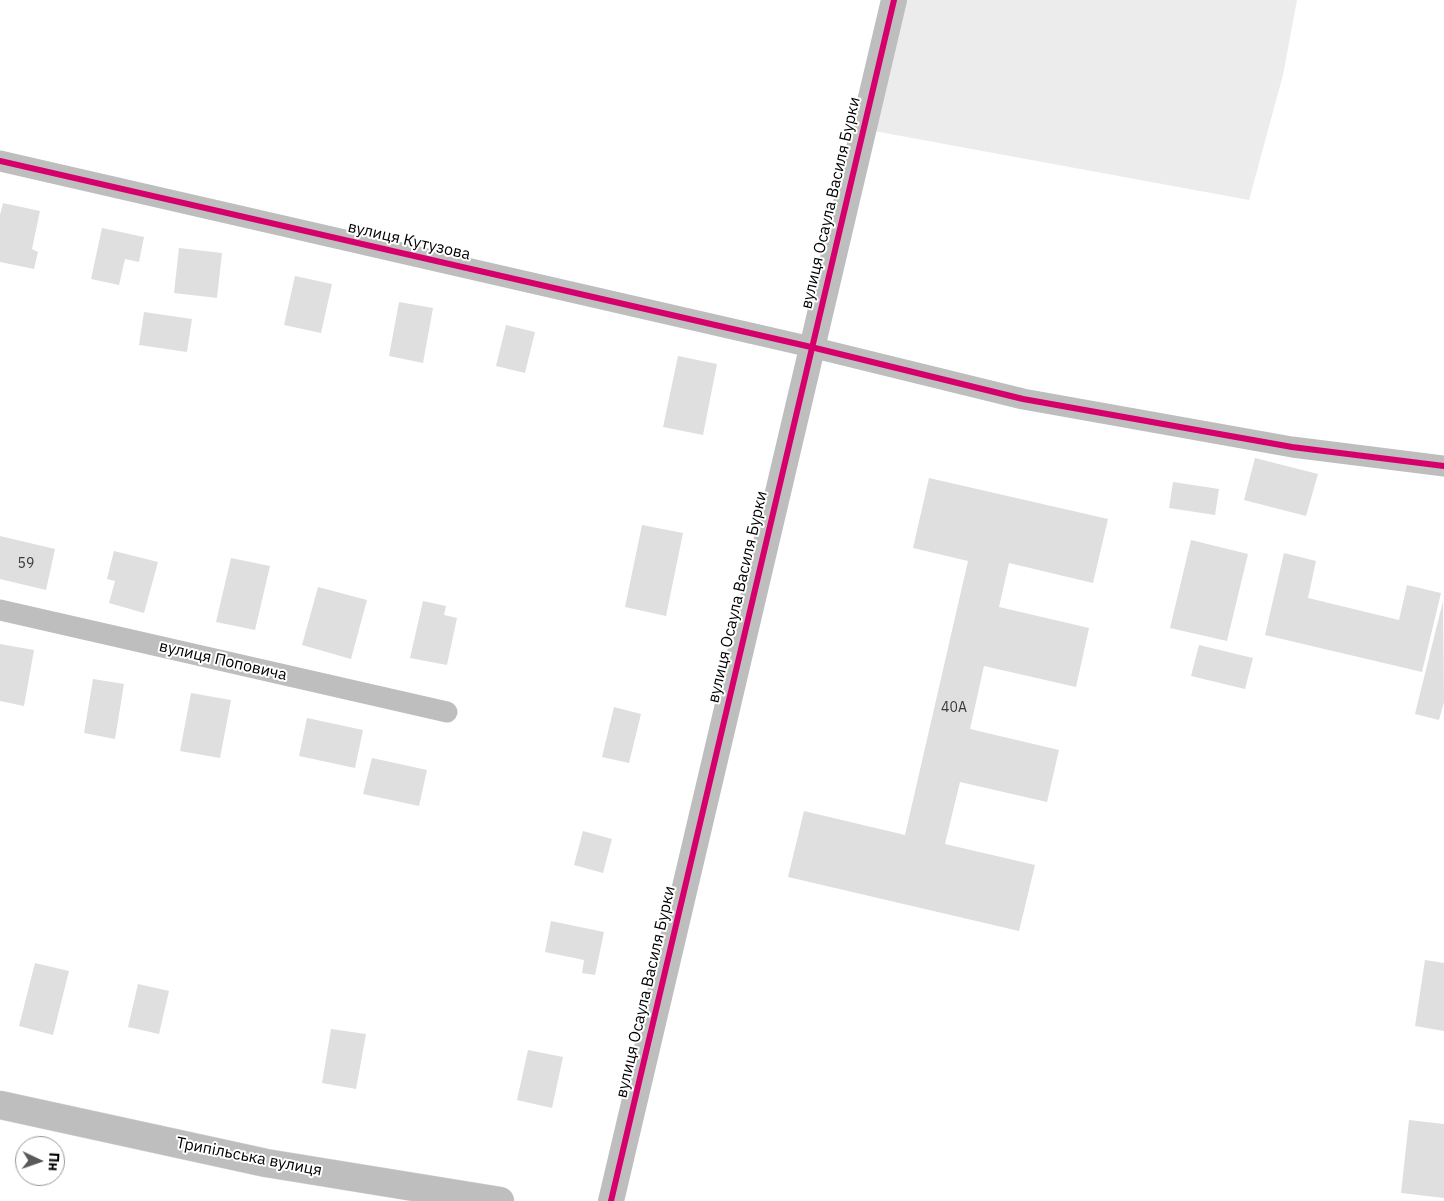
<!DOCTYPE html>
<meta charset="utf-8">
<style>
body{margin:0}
#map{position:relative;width:1444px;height:1201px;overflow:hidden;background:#fff;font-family:"IBM Plex Sans",sans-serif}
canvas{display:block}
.north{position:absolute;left:15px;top:1136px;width:50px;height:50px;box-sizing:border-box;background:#fff;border:1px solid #999;border-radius:50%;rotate:93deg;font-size:14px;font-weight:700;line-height:20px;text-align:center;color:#000}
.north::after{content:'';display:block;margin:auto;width:18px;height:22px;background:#595959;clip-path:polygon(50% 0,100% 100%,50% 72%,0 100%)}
</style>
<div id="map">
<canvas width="1444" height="1201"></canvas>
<div class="north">Пн</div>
</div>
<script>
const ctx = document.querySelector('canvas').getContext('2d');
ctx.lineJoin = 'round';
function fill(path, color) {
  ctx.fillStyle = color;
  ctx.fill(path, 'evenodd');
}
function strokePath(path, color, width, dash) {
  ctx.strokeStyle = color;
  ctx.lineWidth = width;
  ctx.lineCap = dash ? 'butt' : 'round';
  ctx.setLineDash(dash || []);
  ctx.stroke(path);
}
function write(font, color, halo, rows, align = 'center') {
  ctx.font = font + ' "IBM Plex Sans",sans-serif';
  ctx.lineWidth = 4;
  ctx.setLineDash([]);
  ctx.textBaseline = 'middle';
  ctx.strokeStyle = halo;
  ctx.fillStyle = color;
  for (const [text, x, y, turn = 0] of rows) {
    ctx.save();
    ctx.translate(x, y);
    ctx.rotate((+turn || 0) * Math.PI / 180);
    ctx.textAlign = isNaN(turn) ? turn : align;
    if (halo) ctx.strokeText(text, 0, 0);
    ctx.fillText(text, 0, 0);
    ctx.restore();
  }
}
fill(new Path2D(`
 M894,0H1297L1283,75L1249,200L863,129Z`), '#ececec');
fill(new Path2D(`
 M3,203L40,211L32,249L38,252L34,269L0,262V215Z
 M102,228L144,237L139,262L125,259L119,285L91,279Z
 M179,248L222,253L217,298L174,293Z
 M295,276L332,284L321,333L284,325Z
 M399,302L433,308L423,363L389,356Z
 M144,312L192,319L187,352L139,345Z
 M506,325L535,332L525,373L496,366Z
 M678,356L717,364L703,435L663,427Z
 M1255,458L1318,474L1306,516L1244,500Z
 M929,478L1108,519L1093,583L1009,563L999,607L1089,628L1076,687L984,666L970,729L1059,750L1047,802L960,782L945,844L1035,865L1019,931L788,877L804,811L905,835L968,561L913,548Z
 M1173,482L1219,489L1215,515L1169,508Z
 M642,525L683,533L666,616L625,607Z
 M0,536L55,549L46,590L0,579Z
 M1191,540L1248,554L1227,641L1170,628Z
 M114,551L158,562L144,613L109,603L115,581L107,579Z
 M1284,553L1316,561L1308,598L1399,620L1407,585L1441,593L1422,672L1265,635Z
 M231,558L270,566L255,630L216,622Z
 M318,587L367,600L351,659L302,645Z
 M423,601L446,606L444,615L457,618L447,665L410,658Z
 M1443,601L1444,702L1439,720L1415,714Z
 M0,644L34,650L24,706L0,701Z
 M1199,645L1253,658L1245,689L1191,676Z
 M93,679L124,684L115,739L84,733Z
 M191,693L231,700L220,758L180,751Z
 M614,707L641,714L629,763L602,757Z
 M307,718L363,730L355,768L299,756Z
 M372,758L427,770L419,806L363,794Z
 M583,831L612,839L603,873L574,865Z
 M551,921L604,932L595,975L582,973L584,960L545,952Z
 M1425,960L1444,963V1031L1415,1026Z
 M35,963L69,971L53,1035L19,1026Z
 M138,984L169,991L159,1034L128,1027Z
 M331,1029L366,1034L356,1089L322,1083Z
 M528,1050L563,1057L552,1108L517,1100Z
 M1409,1120L1444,1124V1198L1401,1193Z`), '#dfdfdf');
const primary = new Path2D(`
 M0,1105L266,1163L500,1201`);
strokePath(primary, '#dbdbdb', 29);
strokePath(new Path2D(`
 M0,161L811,347L1023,399L1292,447L1444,466
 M0,610L447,712`), '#bebebe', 21);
strokePath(new Path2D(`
 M611,1201L894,0`), '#bebebe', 26);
strokePath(primary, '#bebebe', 28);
strokePath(new Path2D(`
 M0,161L811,347L1023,399L1292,447L1444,466
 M611,1201L894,0`), '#d6006c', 6);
write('14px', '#383838', null, [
 ["59",26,564],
 ["40А",954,708]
]);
write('16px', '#000', '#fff', [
 ["вулиця Осаула Василя Бурки",831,203,-77],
 ["вулиця Кутузова",409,241,13],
 ["вулиця Осаула Василя Бурки",738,597,-77],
 ["вулиця Поповича",223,661,13],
 ["вулиця Осаула Василя Бурки",646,992,-77],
 ["Трипільська вулиця",249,1157,11]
]);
</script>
